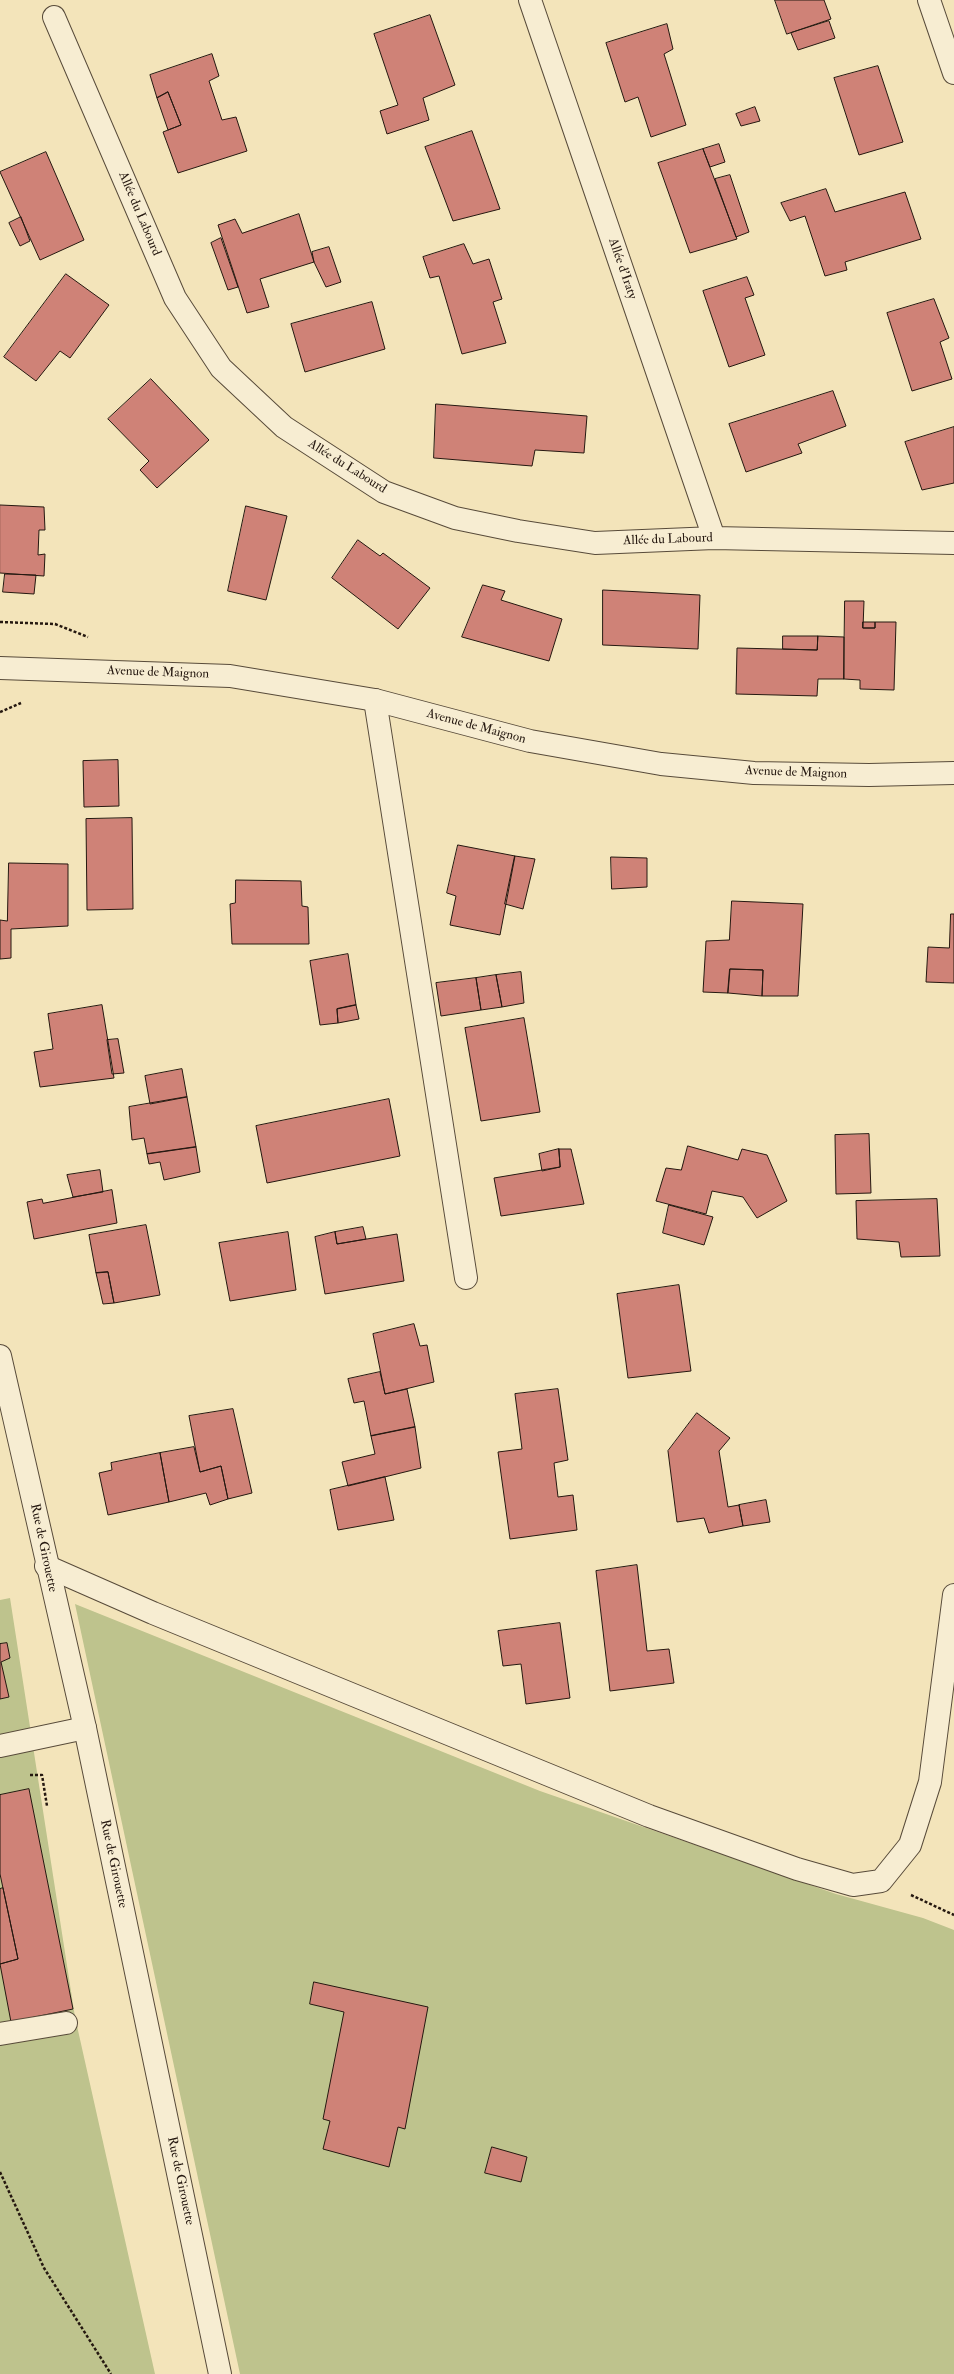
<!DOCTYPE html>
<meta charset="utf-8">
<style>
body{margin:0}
canvas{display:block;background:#f3e4ba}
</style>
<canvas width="954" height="2374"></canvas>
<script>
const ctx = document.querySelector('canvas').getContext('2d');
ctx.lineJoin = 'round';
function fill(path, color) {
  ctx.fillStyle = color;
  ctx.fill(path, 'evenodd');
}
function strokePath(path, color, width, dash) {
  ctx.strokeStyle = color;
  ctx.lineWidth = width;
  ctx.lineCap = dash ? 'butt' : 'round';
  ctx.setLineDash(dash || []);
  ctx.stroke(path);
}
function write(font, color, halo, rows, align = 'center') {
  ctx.font = font + ' "IM FELL Double Pica",serif';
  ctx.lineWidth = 4;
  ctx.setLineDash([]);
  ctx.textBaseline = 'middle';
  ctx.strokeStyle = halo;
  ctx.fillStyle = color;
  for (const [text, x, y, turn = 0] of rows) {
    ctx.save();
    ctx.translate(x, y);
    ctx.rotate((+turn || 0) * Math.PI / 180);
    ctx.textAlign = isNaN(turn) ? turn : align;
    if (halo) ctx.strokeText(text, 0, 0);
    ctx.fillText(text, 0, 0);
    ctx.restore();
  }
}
fill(new Path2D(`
 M10,1598L75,2017L155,2374H0V1600Z
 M75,1604L540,1791L836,1894L923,1918L954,1930V2374H240Z`), '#bec38d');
const building = new Path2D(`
 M775,0H824L831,19L787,34Z
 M430,15L455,85L423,98L429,120L387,134L380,111L398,105L374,34Z
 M829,21L835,38L798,50L791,33Z
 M667,24L673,49L664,54L686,125L651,137L638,97L625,102L606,43Z
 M212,54L219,76L209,81L222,120L236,117L247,151L178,173L163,132L181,125L168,92L157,98L150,75Z
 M878,66L903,142L859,155L834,78Z
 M168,92L181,125L168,130L157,98Z
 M755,107L760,121L741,126L736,114Z
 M472,131L500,209L453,221L425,147Z
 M719,144L725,162L710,167L703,149Z
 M703,149L737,239L690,253L658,163Z
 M46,152L84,240L40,260L0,172Z
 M730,175L749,232L736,237L715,179Z
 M826,189L835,212L905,192L921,239L845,262L847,270L825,276L805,216L790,221L781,203Z
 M299,214L314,262L260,279L269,307L247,313L218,225L235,219L242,233Z
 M21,217L30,241L20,246L9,223Z
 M221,238L238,287L228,290L211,243Z
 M464,244L473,264L489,259L502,299L493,302L506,343L462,354L439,276L430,278L423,257Z
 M329,247L341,282L326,287L314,262L312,252Z
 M66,274L109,305L70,358L60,351L36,381L4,357Z
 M747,277L754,295L745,298L765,355L729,367L703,291Z
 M934,299L949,338L940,342L952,379L912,391L887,313Z
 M372,302L385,349L305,372L291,324Z
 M151,379L209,440L157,488L140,470L149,461L108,419Z
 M833,391L846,426L798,444L802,453L746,472L729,424Z
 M436,404L587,416L584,453L535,450L532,466L434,458Z
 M954,427V483L922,490L905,442Z
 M0,505L44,507L45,530H39L38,555L45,554L44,576L0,573Z
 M246,506L287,516L266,600L228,591Z
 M358,540L380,556L383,553L430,588L398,629L332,578Z
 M5,574L36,575L34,594L3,592Z
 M483,585L505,591L501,600L562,619L549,661L462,637Z
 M603,590L700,595L698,649L603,645Z
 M845,601H864L863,628H875V622H896L894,690L860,689V680L844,679Z
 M863,622H875V628H863Z
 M783,636H818L817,650L783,649Z
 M818,636L844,637V679H818L817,696L736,694L737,648L817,650Z
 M118,760L119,806L84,807L83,761Z
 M132,818L133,909L87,910L86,819Z
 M458,845L515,856L500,935L450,925L456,896L447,893Z
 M515,856L535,859L523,909L505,904Z
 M611,857L647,858V887L612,889Z
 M9,863L68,864V926L11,929V958L0,959V920L7,921Z
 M236,880L301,881L302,906L308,907L309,944H232L230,904L235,903Z
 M732,901L803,904L798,996H762L763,970L730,969L728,993L703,992L706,941L729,940Z
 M951,914H954V983L926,982L928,947L949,948Z
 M348,954L356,1005L337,1009L338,1023L320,1025L310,961Z
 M730,969L763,970L762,996L728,993Z
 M521,972L524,1003L502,1007L496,975Z
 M496,975L502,1007L481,1010L476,978Z
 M476,978L481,1010L441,1016L436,983Z
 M102,1005L114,1078L40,1087L34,1052L53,1049L48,1014Z
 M356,1005L359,1019L338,1023L337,1009Z
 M524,1018L540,1112L481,1121L465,1028Z
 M118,1039L124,1073L112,1074L107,1040Z
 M182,1069L187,1097L150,1104L145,1076Z
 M187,1097L196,1147L147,1154L144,1138L132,1140L129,1107Z
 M389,1099L400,1156L267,1183L256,1126Z
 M869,1134L871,1193L836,1194L835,1135Z
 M688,1146L738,1160L742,1149L767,1155L787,1201L757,1218L743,1197L712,1191L706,1214L656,1201L666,1168L681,1170Z
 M196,1147L200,1172L164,1180L160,1162L149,1164L147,1154Z
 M559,1149L560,1167L542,1171L539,1154Z
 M559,1149H571L584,1204L501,1216L494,1178L560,1167Z
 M100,1170L103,1192L73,1197L67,1175Z
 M112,1190L117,1223L34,1239L27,1202L42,1199L43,1203Z
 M937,1199L940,1256L901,1257L899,1242L857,1239L856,1201Z
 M669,1205L713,1217L704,1245L663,1233Z
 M146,1225L160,1295L114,1303L108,1272L96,1273L89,1235Z
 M363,1227L366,1239L337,1244L335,1232Z
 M288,1232L296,1290L230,1301L219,1243Z
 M335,1232L337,1244L397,1234L404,1281L325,1294L315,1237Z
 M108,1272L114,1303L103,1304L96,1273Z
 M679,1285L691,1371L628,1378L617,1294Z
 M414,1324L420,1346L427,1345L434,1382L385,1394L373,1334Z
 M380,1372L385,1394L407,1389L415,1427L371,1436L364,1401L354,1403L348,1379Z
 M558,1389L568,1460L554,1463L558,1497L573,1495L577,1530L510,1539L498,1452L522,1449L515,1394Z
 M233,1409L252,1493L228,1499L221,1466L200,1472L189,1416Z
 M697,1413L730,1438L719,1451L728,1507L739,1505L743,1526L709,1533L704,1518L677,1522L668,1451Z
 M415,1427L421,1468L348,1486L342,1462L375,1454L371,1436Z
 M194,1447L200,1472L221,1466L228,1499L210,1505L206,1493L169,1502L160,1453Z
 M160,1453L169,1502L108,1515L99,1473L112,1470L111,1463Z
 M385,1477L394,1520L338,1530L330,1490Z
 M766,1500L770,1522L743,1526L739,1505Z
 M637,1565L647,1651L669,1649L674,1683L610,1691L596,1571Z
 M560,1623L570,1698L526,1704L521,1664L503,1666L498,1631Z
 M7,1643L10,1658L1,1662L9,1697L0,1699V1644Z
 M29,1789L73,2009L11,2022L0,1964L18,1959L0,1874V1795Z
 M3,1888L18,1959L0,1964V1889Z
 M314,1982L428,2007L405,2129L398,2127L389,2167L323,2149L330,2121L323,2119L344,2012L310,2004Z
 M492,2147L527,2157L521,2182L485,2173Z`);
fill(building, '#cf8277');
strokePath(building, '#251810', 1);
const service = new Path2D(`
 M375,700L466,1278
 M46,1566L153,1613L649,1816L797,1869L853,1885L881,1881L910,1845L930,1782L954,1595
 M0,1746L85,1728
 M0,2034L66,2023`);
const minor = new Path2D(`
 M530,0L714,538
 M929,0L954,73
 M54,17L175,298L221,368L284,427L384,492L455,518L518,531L595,543L714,538L954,543
 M0,1356L85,1728L220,2374`);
const tertiary = new Path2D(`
 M0,668L230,676L375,700L530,741L661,764L754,773L869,775L954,773`);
strokePath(service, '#584b3a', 24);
strokePath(minor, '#584b3a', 24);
strokePath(tertiary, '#584b3a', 24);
strokePath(new Path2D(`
 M0,622L55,624L88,637
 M0,712L21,703
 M30,1775H42L47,1806
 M911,1895L954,1915
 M0,2172L44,2268L111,2374`), '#251810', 2.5, [3, 2]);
strokePath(service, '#f7edd2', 22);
strokePath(minor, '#f7edd2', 22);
strokePath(tertiary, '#f7edd2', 22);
write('13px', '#251810', '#f7edd2', [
 ["Allée du Labourd",139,214,67],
 ["Allée d'Iraty",622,269,71],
 ["Allée du Labourd",347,467,32],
 ["Allée du Labourd",668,540,-2],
 ["Avenue de Maignon",158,673,2],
 ["Avenue de Maignon",476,727,15],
 ["Avenue de Maignon",796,773,2],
 ["Rue de Girouette",43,1548,78],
 ["Rue de Girouette",113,1864,78],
 ["Rue de Girouette",180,2181,78]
]);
</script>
